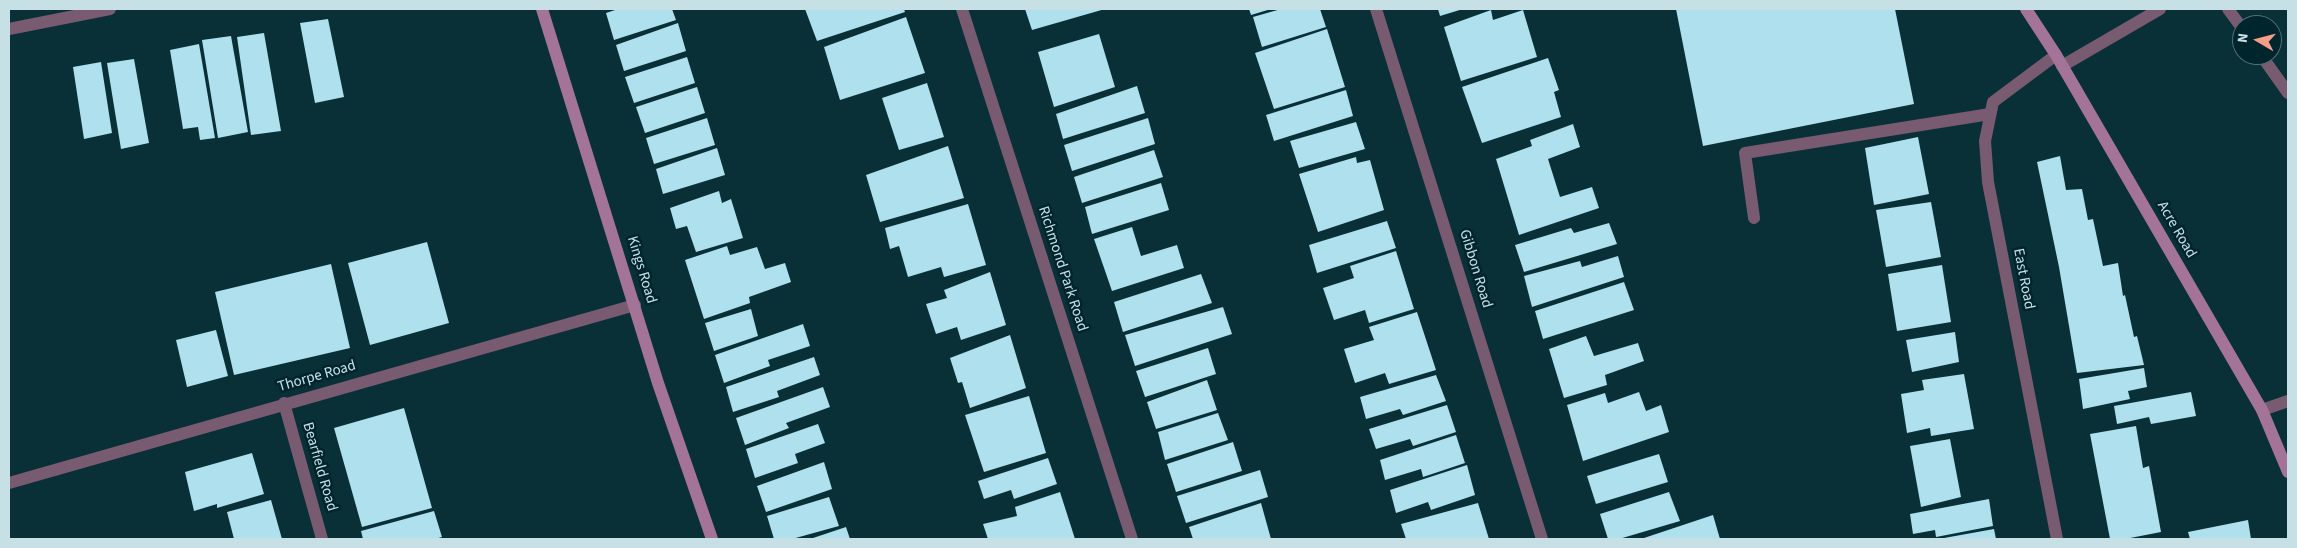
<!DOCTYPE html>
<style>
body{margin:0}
#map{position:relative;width:2297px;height:548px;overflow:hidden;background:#092f37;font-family:"Source Sans 3",sans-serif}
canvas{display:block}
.frame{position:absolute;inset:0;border:10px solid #c7e0e6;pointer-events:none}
.north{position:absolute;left:2232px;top:15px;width:50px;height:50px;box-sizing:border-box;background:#00252d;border:1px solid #507077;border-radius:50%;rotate:278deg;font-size:14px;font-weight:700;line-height:20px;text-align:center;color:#c7e0e6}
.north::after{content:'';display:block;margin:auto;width:18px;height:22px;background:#f49e88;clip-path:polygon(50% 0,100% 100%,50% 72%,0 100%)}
</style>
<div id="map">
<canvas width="2297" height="548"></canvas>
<div class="frame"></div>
<div class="north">N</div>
</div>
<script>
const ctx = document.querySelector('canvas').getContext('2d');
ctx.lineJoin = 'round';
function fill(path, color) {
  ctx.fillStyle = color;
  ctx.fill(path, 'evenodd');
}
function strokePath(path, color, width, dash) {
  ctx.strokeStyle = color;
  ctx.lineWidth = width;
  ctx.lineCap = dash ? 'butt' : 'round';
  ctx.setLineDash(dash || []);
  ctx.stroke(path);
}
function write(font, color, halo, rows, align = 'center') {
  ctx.font = font + ' "Source Sans 3",sans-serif';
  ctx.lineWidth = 5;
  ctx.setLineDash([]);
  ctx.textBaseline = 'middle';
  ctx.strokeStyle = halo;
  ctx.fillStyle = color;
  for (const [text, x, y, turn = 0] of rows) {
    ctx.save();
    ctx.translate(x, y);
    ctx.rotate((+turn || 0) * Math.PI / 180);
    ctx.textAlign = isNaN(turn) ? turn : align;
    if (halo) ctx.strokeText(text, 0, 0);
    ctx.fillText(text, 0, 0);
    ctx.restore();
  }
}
fill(new Path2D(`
 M618,9H672L676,20L614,40L606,13Z
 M805,9H904L905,12L817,41Z
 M1025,9H1105L1032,30Z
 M1249,9H1271L1251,15Z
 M1281,9H1320L1326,27L1262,47L1253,17Z
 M1438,9H1463L1440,16Z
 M1676,9H1895L1914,104L1703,146Z
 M1491,10L1493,20L1523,10L1537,57L1461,81L1444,27Z
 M906,17L925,73L840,100L824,47Z
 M328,19L344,97L315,103L300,23Z
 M678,23L686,51L624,71L616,45Z
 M1327,29L1345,87L1274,109L1255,53Z
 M264,33L281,131L251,135L237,37Z
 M1099,34L1115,87L1054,107L1038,52Z
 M231,36L248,132L218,138L202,40Z
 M199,44L215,138L200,140L198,127L183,129L170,50Z
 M687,57L695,83L634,103L625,77Z
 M1548,58L1559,90L1554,92L1561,117L1482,143L1462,87Z
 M134,59L149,143L121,149L107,63Z
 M101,62L112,133L84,139L73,67Z
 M927,83L944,137L899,150L882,98Z
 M1137,86L1145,113L1063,139L1056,114Z
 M697,87L705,113L645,133L636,107Z
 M1346,90L1353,116L1274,141L1266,115Z
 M707,118L715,145L654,164L646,138Z
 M1148,118L1155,144L1072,171L1064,145Z
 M1356,122L1365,149L1299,168L1290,141Z
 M1573,124L1580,147L1548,159L1560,197L1592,187L1599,208L1519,235L1496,159L1532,146L1530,140Z
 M1918,137L1929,194L1874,205L1865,148Z
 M948,146L964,198L880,222L866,175Z
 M717,148L725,175L663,194L656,169Z
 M1154,150L1163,177L1082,203L1074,177Z
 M2060,156L2066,190L2082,189L2088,220L2093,219L2103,266L2118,263L2123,296L2125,295L2134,337L2137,336L2144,365L2077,373L2059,267L2037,162Z
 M1356,157L1357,163L1370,160L1384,210L1318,232L1299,174Z
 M1161,183L1169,210L1092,234L1085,207Z
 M719,191L722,203L731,199L743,238L696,252L687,226L676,229L670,208Z
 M1931,202L1941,257L1886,267L1876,210Z
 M968,204L986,265L944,277L941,267L908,277L899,246L890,249L885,228Z
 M1387,221L1396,248L1317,273L1309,245Z
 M1609,223L1617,244L1524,272L1515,245L1571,228L1574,233Z
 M1132,227L1141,256L1177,245L1184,268L1112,291L1094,239Z
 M427,242L449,323L370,345L348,263Z
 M727,246L730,255L757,247L765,269L785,263L791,282L749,297L750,303L704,319L685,260Z
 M1396,251L1414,309L1369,323L1365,310L1334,320L1323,288L1354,278L1350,266Z
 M1618,256L1624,277L1532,307L1524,276L1580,261L1582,267Z
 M331,264L350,348L234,375L215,292Z
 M1942,265L1951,322L1897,331L1888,274Z
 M990,272L1006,325L961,340L957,327L936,334L926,304L947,298L944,290Z
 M1201,274L1212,303L1123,332L1114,302Z
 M1624,282L1634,310L1543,339L1535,311Z
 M1223,307L1232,334L1135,366L1125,335Z
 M751,309L758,336L714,351L705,323Z
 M1417,312L1436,370L1389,384L1385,373L1355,383L1344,349L1374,340L1369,327Z
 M803,324L810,346L768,360L770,366L724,383L715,355Z
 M216,330L228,376L187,387L176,340Z
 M1955,332L1959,362L1912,372L1906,340Z
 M1010,335L1026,388L970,408L962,382L958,383L950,358Z
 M1586,336L1594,356L1638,343L1644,361L1605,375L1607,385L1564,398L1549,349Z
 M1208,348L1216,374L1145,397L1136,371Z
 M814,357L820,375L777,391L779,397L733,412L726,387Z
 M2144,368L2147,387L2128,391L2130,399L2083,409L2079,379Z
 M1964,374L1974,429L1931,436L1930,428L1907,433L1901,394L1924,390L1922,380Z
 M1436,375L1446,401L1403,415L1400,409L1366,419L1360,397Z
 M1207,380L1217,410L1156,429L1147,402Z
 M823,387L830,407L786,423L789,428L745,445L736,418Z
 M1639,392L1646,411L1661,405L1669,432L1583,461L1567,405L1605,393L1608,403Z
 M2191,392L2196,416L2151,424L2149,417L2117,424L2114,406Z
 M1029,396L1046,453L984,472L965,415Z
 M1447,405L1456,432L1413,446L1410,439L1376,449L1369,429Z
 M404,408L432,508L362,527L334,428Z
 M1218,413L1228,440L1165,460L1158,432Z
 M818,424L825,443L795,454L798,463L755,478L746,449Z
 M2136,426L2143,468L2149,466L2161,532L2125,539H2110L2090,434Z
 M1456,435L1465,463L1423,477L1421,469L1385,480L1380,460Z
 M1950,439L1961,497L1921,507L1910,446Z
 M1233,442L1242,471L1176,492L1167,464Z
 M252,453L264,494L217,508V504L194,511L185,472Z
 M1659,454L1668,482L1596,504L1587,476Z
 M1048,458L1057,484L1014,499L1011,490L984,499L978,481Z
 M824,462L832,489L766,512L757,486Z
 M1467,465L1475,495L1431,510L1428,502L1396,513L1390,490Z
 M1260,470L1268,497L1186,523L1177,496Z
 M1060,492L1075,539H988L983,524L1017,516L1015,507Z
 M1669,492L1680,521L1619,539H1608L1600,514Z
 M829,497L839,526L792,539H774L767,516Z
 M1989,499L1993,526L1936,537L1935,530L1913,534L1910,514Z
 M271,500L282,539H234L227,512Z
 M1261,503L1271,539H1193L1189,527Z
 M1478,503L1489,539H1406L1401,524Z
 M434,511L442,537L435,539H363L361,531Z
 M1713,515L1720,539H1641Z
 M2248,520L2251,539H2190L2188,532Z
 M846,527L850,539H810Z
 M1994,529L1996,539H1944V538Z`), '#aee0ed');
strokePath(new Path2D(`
 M1754,218L1745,153L1990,114`), '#785a71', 12);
strokePath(new Path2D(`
 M962,9L1132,539
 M1376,9L1542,539
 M2228,9L2242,28
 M9,29L110,9
 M2056,55L1993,102L1985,141L1988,182L2057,539
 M2261,55L2288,93
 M2062,66L2160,9
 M284,403L322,539
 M2262,410L2288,401
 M9,483L635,305`), '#785a71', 12);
strokePath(new Path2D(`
 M542,9L658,383L712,539
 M2026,9L2056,55L2262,410L2288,472`), '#a37498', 12);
write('15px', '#c7e0e6', '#00252d', [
 ["Acre Road",2176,230,60],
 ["Richmond Park Road",1062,269,72],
 ["Gibbon Road",1475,269,73],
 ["Kings Road",641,270,73],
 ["East Road",2023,279,79],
 ["Thorpe Road",317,377,-16],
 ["Bearfield Road",319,467,74]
]);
</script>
